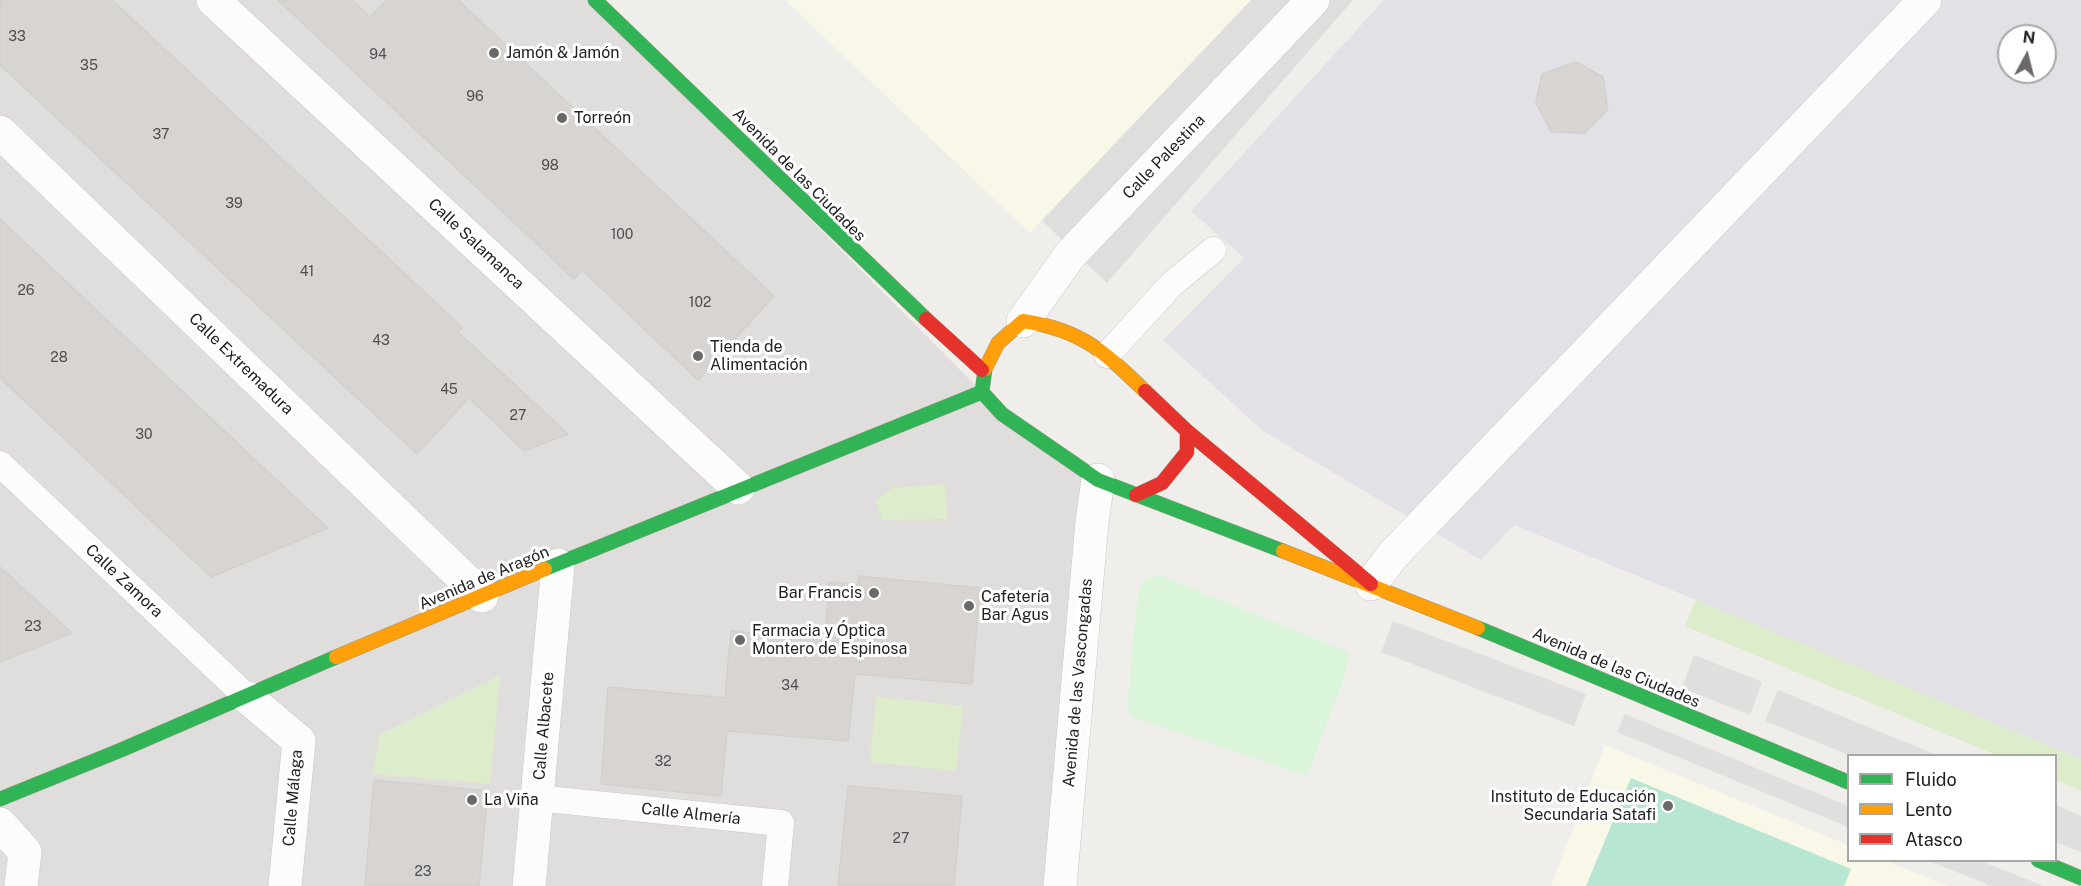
<!DOCTYPE html>
<meta charset="utf-8">
<style>
body{margin:0}
#map{position:relative;width:2081px;height:886px;overflow:hidden;background:#f0eeeb;font-family:"Public Sans",sans-serif}
canvas{display:block}
.legend{position:absolute;left:1847px;top:754px;width:210px;height:108px;box-sizing:border-box;background:#fff;border:2px solid #a7a7a7;margin:0;padding:8px 10px;list-style:none;font-size:18px;color:#222}
.legend li{display:flex;align-items:center;gap:12px;height:30px}
.legend b{width:30px;border:2px solid #a7a7a7}
.north{position:absolute;left:1997px;top:24px;width:60px;height:60px;box-sizing:border-box;background:#fff;border:2px solid #a7a7a7;border-radius:50%;rotate:7deg;font-size:16px;font-weight:700;line-height:24px;text-align:center;color:#222}
.north::after{content:'';display:block;margin:auto;width:21px;height:27px;background:#6a6968;clip-path:polygon(50% 0,100% 100%,50% 72%,0 100%)}
</style>
<div id="map">
<canvas width="2081" height="886"></canvas>
<ul class="legend">
<li><b style="height:8px;background:#30b455"></b>Fluido</li>
<li><b style="height:8px;background:#ff9f0a"></b>Lento</li>
<li><b style="height:8px;background:#e5322d"></b>Atasco</li>
</ul>
<div class="north">N</div>
</div>
<script>
const ctx = document.querySelector('canvas').getContext('2d');
ctx.lineJoin = 'round';
function fill(path, color) {
  ctx.fillStyle = color;
  ctx.fill(path, 'evenodd');
}
function strokePath(path, color, width, dash) {
  ctx.strokeStyle = color;
  ctx.lineWidth = width;
  ctx.lineCap = dash ? 'butt' : 'round';
  ctx.setLineDash(dash || []);
  ctx.stroke(path);
}
function write(font, color, halo, rows, align = 'center') {
  ctx.font = font + ' "Public Sans",sans-serif';
  ctx.lineWidth = 6;
  ctx.setLineDash([]);
  ctx.textBaseline = 'middle';
  ctx.strokeStyle = halo;
  ctx.fillStyle = color;
  for (const [text, x, y, turn = 0] of rows) {
    ctx.save();
    ctx.translate(x, y);
    ctx.rotate((+turn || 0) * Math.PI / 180);
    ctx.textAlign = isNaN(turn) ? turn : align;
    if (halo) ctx.strokeText(text, 0, 0);
    ctx.fillText(text, 0, 0);
    ctx.restore();
  }
}
fill(new Path2D(`
 M0,0H592L982,392L1098,480L1060,886H0Z
 M813,0H1353L1107,283Z`), '#dfdedc');
fill(new Path2D(`
 M785,0H1251L1030,233Z
 M1605,745L1848,845V860L1886,861L1948,886H1551Z`), '#f8f7e8');
fill(new Path2D(`
 M945,484L947,519L882,520L876,501L892,488Z
 M1696,599L2081,759V791L2056,780V756L1996,755L1685,626Z
 M500,675L490,784L373,774L379,735Z
 M876,697L963,706L956,771L870,762Z`), '#ddeccb');
fill(new Path2D(`
 M1162,576L1350,653L1345,675L1307,776L1133,717L1127,709L1138,593L1146,578Z`), '#daf5da');
fill(new Path2D(`
 M1631,778L1851,869L1844,886H1586Z`), '#b7e6d2');
fill(new Path2D(`
 M840,487L849,511L732,556L723,532Z
 M704,540L714,563L616,602L607,577Z
 M1393,621L1586,694L1574,726L1381,652Z
 M489,626L502,657L427,689L414,657Z
 M1694,655L1762,682L1750,715L1682,688Z
 M1778,690L1937,755H1849L1765,721Z
 M1625,714L1848,806V827L1617,732Z
 M2056,805L2081,816V852L2056,842Z
 M1929,861H1981L2043,886H1991Z`), '#e0dfde');
fill(new Path2D(`
 M1384,0H2081V759L1514,525L1481,560L1263,431L1163,340L1244,258L1191,211ZM2009,36H2045V72H2009Z`), '#e2e1e5');
const building = new Path2D(`
 M0,0H112L462,327L458,332L568,434L524,451L469,398L417,454L0,65Z
 M278,0H352L370,17L387,0H458L774,296L698,380L582,270L574,279Z
 M1576,62L1603,77L1608,109L1585,133L1551,132L1536,103L1542,74Z
 M0,219L269,473L328,528L211,577L0,378Z
 M0,567L72,633L0,662Z
 M859,576L980,588L972,684L855,674L848,741L727,731L721,796L601,784L608,687L725,698L731,631L825,639L829,582L858,585Z
 M374,780L488,791L479,886H365Z
 M848,786L962,796L954,886H838Z`);
fill(building, '#d7d4d2');
strokePath(building, '#d3d0cc', 1.5);
const lane = new Path2D(`
 M1107,355L1172,284L1213,250
 M0,464L248,698
 M537,798L781,823L775,886`);
const street = new Path2D(`
 M213,0L738,488
 M0,132L482,596
 M1023,321L1070,255L1313,0
 M1371,584L1393,555L1925,0
 M248,698L299,741L285,886
 M0,824L25,852L21,886
 M529,886L558,565
 M1060,886L1092,522L1098,480`);
const fast = new Path2D(`
 M595,0L926,319
 M985,369L982,392L1002,414L1098,480L1283,551
 M545,569L982,392
 M1478,628L1848,782
 M0,799L121,750L336,657
 M2038,860L2081,878`);
const slow = new Path2D(`
 M985,369L998,343L1023,321C1082,330 1103,351 1145,391
 M1283,551L1478,628
 M336,657L545,569`);
const jam = new Path2D(`
 M926,319L982,370
 M1145,391L1187,431L1371,584
 M1136,495L1162,483L1187,452V431`);
strokePath(lane, '#c9c8c7', 27);
strokePath(street, '#c9c8c7', 34);
strokePath(fast, '#999a82', 15);
strokePath(slow, '#999a82', 15);
strokePath(jam, '#999a82', 15);
strokePath(lane, '#fdfcfc', 26);
strokePath(street, '#fdfcfc', 33);
strokePath(fast, '#30b455', 14);
strokePath(slow, '#ff9f0a', 14);
strokePath(jam, '#e5322d', 14);
for (const [x, y, r, color] of [
 [494,53,6,"#6a6968"],
 [562,118,6,"#6a6968"],
 [698,356,6,"#6a6968"],
 [874,593,6,"#6a6968"],
 [969,606,6,"#6a6968"],
 [740,640,6,"#6a6968"],
 [472,800,6,"#6a6968"],
 [1668,806,6,"#6a6968"]
]) {
  const dot = new Path2D();
  dot.arc(x, y, r, 0, 2 * Math.PI);
  ctx.fillStyle = color;
  ctx.fill(dot);
  strokePath(dot, '#fff', 2);
}
write('14px', '#4f4e4e', null, [
 ["33",17,37],
 ["94",378,55],
 ["35",89,66],
 ["96",475,97],
 ["37",161,135],
 ["98",550,166],
 ["39",234,204],
 ["100",622,235],
 ["41",307,272],
 ["26",26,291],
 ["102",700,303],
 ["43",381,341],
 ["28",59,358],
 ["45",449,390],
 ["27",518,416],
 ["30",144,435],
 ["23",33,627],
 ["34",790,686],
 ["32",663,762],
 ["27",901,839],
 ["23",423,872]
]);
write('16px', '#222', '#fff', [
 ["Jamón & Jamón",506,53],
 ["Torreón",574,118],
 ["Tienda de",710,347],
 ["Alimentación",710,365],
 ["Bar Francis",862,593,"right"],
 ["Cafetería",981,597],
 ["Bar Agus",981,615],
 ["Farmacia y Óptica",752,631],
 ["Montero de Espinosa",752,649],
 ["Instituto de Educación",1656,797,"right"],
 ["Secundaria Satafi",1656,815,"right"],
 ["La Viña",484,800]
], 'left');
write('16px', '#222', '#fff', [
 ["Calle Palestina",1164,157,-46],
 ["Avenida de las Ciudades",799,175,45],
 ["Calle Salamanca",476,244,43],
 ["Calle Extremadura",241,364,44],
 ["Avenida de Aragón",484,578,-23],
 ["Calle Zamora",124,581,43],
 ["Avenida de las Ciudades",1616,668,23],
 ["Avenida de las Vascongadas",1078,683,-85],
 ["Calle Albacete",544,726,-85],
 ["Calle Málaga",293,798,-85],
 ["Calle Almería",691,814,6]
]);
</script>
